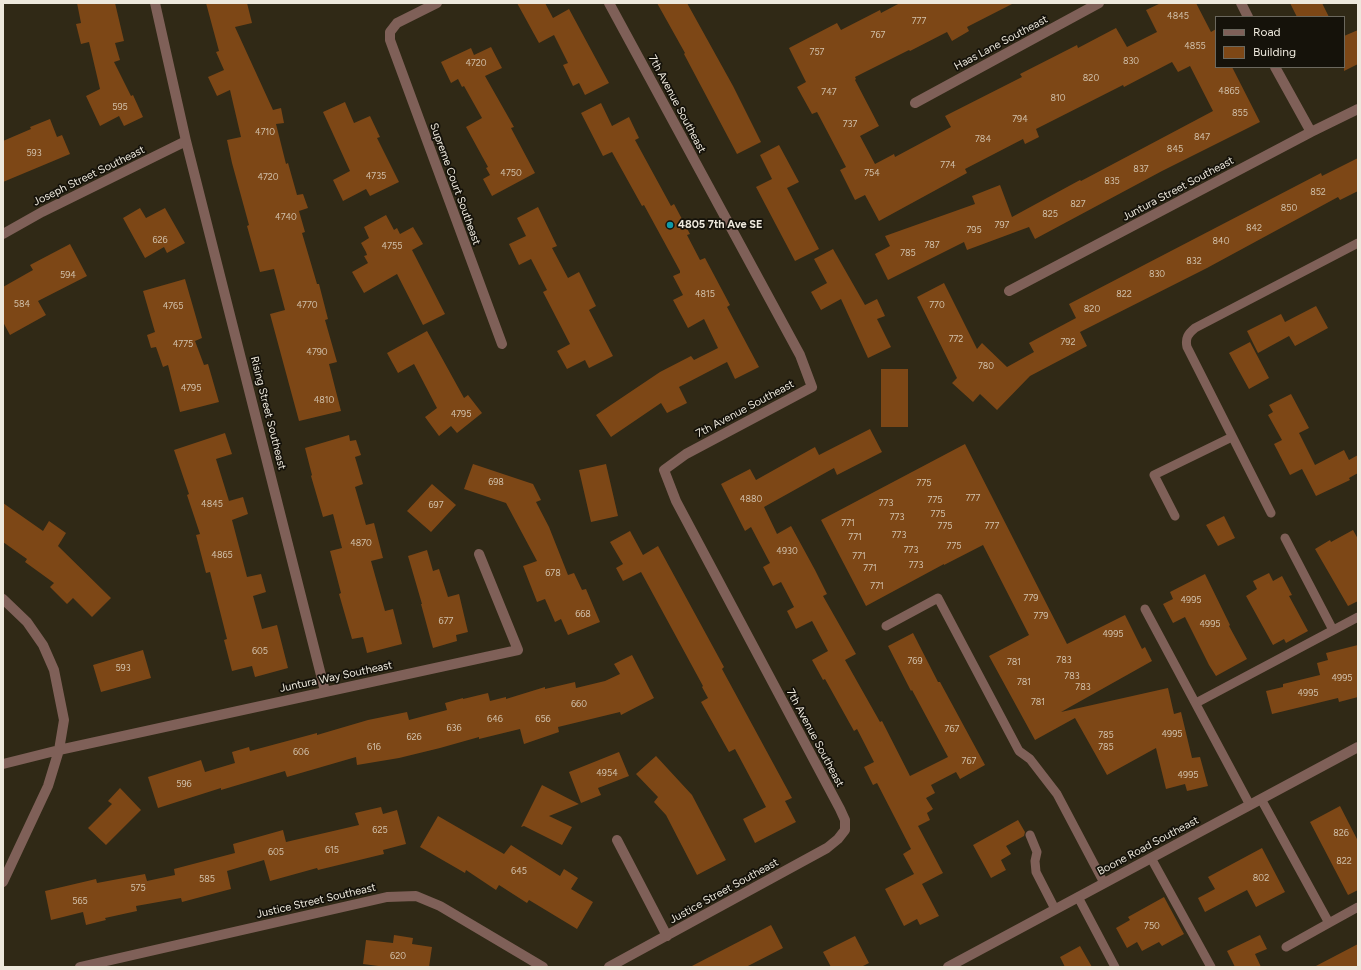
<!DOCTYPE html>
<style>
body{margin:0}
#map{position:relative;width:1361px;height:970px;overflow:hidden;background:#302916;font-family:Figtree,sans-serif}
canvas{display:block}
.frame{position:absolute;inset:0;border:4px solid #ede8dc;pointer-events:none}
.legend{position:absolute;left:1215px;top:16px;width:130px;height:52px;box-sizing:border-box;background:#15120a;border:1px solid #6b685e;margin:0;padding:5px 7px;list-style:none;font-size:12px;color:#ede8dc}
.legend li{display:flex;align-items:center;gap:8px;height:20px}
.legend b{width:20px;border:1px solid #6b685e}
</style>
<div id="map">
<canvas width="1361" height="970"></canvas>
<div class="frame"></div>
<ul class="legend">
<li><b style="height:5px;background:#7f6058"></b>Road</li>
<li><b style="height:11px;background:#7d4716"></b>Building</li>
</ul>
</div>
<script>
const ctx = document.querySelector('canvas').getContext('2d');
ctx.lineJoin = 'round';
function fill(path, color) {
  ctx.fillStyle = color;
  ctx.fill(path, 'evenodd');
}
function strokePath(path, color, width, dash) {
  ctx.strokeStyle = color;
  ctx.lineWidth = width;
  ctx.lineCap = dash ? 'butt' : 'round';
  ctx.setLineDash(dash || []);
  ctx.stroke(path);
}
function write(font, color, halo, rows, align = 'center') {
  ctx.font = font + ' Figtree,sans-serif';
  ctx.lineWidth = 3.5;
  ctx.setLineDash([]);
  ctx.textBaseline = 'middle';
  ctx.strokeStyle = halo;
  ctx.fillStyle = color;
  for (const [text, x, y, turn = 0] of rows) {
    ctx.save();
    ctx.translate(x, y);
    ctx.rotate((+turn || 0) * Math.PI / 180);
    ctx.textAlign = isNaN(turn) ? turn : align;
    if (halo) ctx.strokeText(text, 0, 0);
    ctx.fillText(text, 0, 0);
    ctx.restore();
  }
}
fill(new Path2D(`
 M77,3H115L124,41L115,43L120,60L114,62L131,96L133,95L143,117L124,126L119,116L100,126L86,96L100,89L89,42L81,44L76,24L81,23Z
 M206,3H247L252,23L235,27L273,110L281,108L284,123L276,124L286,164L288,163L297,195L303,194L308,208L299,211L305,232L302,233L317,284H319L328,319L325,320L337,362L329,364L341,411L299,421L270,314L285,310L274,269L260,272L247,226L249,225L232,163L227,140L241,137L230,90L217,96L208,77L224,70L216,52L219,51Z
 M517,3H545L553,18L569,9L609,83L585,95L579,83L573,86L563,65L568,63L554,35L539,43Z
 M657,3H687L733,86L761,142L737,154L684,54L685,53Z
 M900,3H1014L967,27L969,31L952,41L947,32L910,51L909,50L855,77L856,79L855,80L879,126L860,136L875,164L894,154L895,157L951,127L945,116L1022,77L1020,74L1077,45L1078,48L1116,28L1127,47L1157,32L1146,10L1161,3H1196L1211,32L1216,29V67H1232L1260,122L1162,171L1035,239L1029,227L967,250L964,242L888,280L875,254L890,246L885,236L975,204L972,196L1000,185L1012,217L1080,180L1081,181L1213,111L1190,66L1178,72L1172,62L1124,87L1123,85L1036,129L1039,137L1025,144L1023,139L965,169L967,173L879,221L865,195L855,200L840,170L846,167L817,112L812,114L797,87L806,82L789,48L837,23L841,30L880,10L881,13Z
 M1290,3H1322L1329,17H1297Z
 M1358,30V64L1344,71V36Z
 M491,47L502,68L485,76L514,127L511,128L535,173L492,196L483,179L490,175L486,168L488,167L466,127L482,118L464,86L462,87L458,79L451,83L441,62L471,48L474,55Z
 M345,102L354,123L370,116L380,137L377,138L399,182L370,196L366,189L343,201L333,180L350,171L323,112Z
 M601,103L612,126L629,117L639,138L635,140L671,206L674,204L690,234L687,235L700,260L705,258L730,305L727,307L759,367L735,379L727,362L679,387L687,403L667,413L661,403L611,437L596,415L660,372L691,356L694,360L718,348L704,319L688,328L673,300L683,295L673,276L680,273V271L644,205L642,206L612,152L603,156L581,113Z
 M50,119L57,137L62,135L70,154L3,182V141L31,129L30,127Z
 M779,145L799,182L787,188L819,249L795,261L756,187L772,179L760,155Z
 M1358,158V191L1340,200L1338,197L1207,268L1080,332L1087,346L1030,376L997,410L980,394L973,402L952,383L957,378L917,297L944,283L977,349L982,343L1007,367L1034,352L1029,343L1076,318L1069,304L1321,173L1322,176Z
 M538,207L557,246L552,248L568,278L579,272L596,306L589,310L613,356L589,368L585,360L567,369L557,351L570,344L543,292L547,290L531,259L519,265L509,244L526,236L517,218Z
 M140,208L146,218L165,208L185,243L167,253L164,247L145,258L123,218Z
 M386,215L394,230L397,228L400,234L413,227L423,244L412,250L445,314L423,325L397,274L364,293L352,272L368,263L364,256L367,255L366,252L361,243L369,238L364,227Z
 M70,244L87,276L38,301L46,315L10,335L3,322V287L33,270L30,265Z
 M833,249L865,305L877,299L885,316L877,319L891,347L868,358L841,299L821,310L811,292L827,283L814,259Z
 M185,279L202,338L195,341L204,365L208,364L219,402L180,412L168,365L163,367L156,347L151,348L147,335L155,332L143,291Z
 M1316,306L1328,328L1295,346L1289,336L1258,353L1247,331L1281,314L1285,322Z
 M427,331L464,398L468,395L482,413L457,433L451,426L439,436L425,417L437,408L414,364L398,373L387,353Z
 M1250,342L1269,378L1249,389L1229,353Z
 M881,369H908V427H881Z
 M1291,394L1309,428L1299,433L1315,465L1344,450L1349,460L1358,455V473L1349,478L1350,480L1316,496L1302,469L1290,475L1274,444L1282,440L1268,415L1273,412L1269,405Z
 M870,429L882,452L837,475L834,468L764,507L777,534L791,526L815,570L827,594L823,596L856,654L845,660L880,722L882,721L910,776L948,757L912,690L911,691L888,646L913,633L938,682H940L985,765L960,779L956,772L931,785L935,793L926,798L933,809L927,813L930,820L918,826L943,873L922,884L939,916L920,925L917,919L904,926L885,889L914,874L903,854L911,849L877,783L873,785L864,767L874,762L857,729L854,731L825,679L823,680L812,660L828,651L812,621L796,629L787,611L794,607L781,582L773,586L763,567L770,563L751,527L745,531L721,484L750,469L756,480L815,447L819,455Z
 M225,433L232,454L216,459L229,501L243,497L248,514L232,520L247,577L261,574L266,592L253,596L262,629L277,625L288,668L255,677L252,666L232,671L224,640L227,639L210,572L206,573L196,535L200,534L187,495L189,494L174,450Z
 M349,435L350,441L356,440L361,455L355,457L363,484L355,487L366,525L374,523L383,558L371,561L385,611L393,609L402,644L367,653L363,637L352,639L339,594L341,593L330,551L342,548L333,514L323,517L311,476L312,475L305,448Z
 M965,444L1067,644L1125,615L1142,649L1145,647L1152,661L1061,712L1168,688L1174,714L1181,712L1192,758L1200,757L1208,786L1187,791L1185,784L1166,789L1156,748L1107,775L1075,718L1035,740L989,656L1029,635L983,545L944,565V564L866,606L821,520Z
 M473,464L533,484L541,500L536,502L549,527L568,575L574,573L582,590L586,589L600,622L568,635L561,619L555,622L545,599L537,602L523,566L537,561L506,503L464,489Z
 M606,464L618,516L591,522L579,470Z
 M432,484L456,505L431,532L407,511Z
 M3,503L43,531L49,521L66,533L58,546L111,598L92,617L73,598L67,604L50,587L54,583L25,562L27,559L3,542Z
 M1224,516L1235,538L1218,546L1206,525Z
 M1353,530L1358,539V601L1348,606L1315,549L1330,540L1331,542Z
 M630,531L643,555L658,546L724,667L722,669L792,798L785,801L796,822L755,843L743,819L766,807L735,749L729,752L701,702L708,698L702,687L703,686L641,572L623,581L616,568L623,564L610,542Z
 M427,550L433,571L439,569L448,597L459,594L468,632L456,635L457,641L433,648L421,604H422L408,556Z
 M1269,573L1273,581L1282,576L1292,595L1289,596L1308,631L1286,643L1284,639L1273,645L1246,596L1257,589L1253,581Z
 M1205,574L1230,625L1229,626L1247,659L1216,676L1209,665L1185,617L1173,623L1163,604L1173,599L1170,592Z
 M1358,645V697L1339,702L1338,698L1272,714L1266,691L1283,687V684L1320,675L1317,663L1328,660L1326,653Z
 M143,650L151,678L101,692L93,665Z
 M632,655L654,698L621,715L620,712L558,727L559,732L524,744L520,729L479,739V737L440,748L399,758L357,765L356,757L287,777L285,771L221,790V788L158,808L148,777L201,760L205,772L235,763L232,752L249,747L250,751L317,733V735L368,720L407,712L409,720L447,710L445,703L463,698V699L488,693L490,701L506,697V699L545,687V689L575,682L576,688L605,681L620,674L614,664Z
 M619,752L629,776L598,788L601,795L581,803L569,772Z
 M656,756L692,795L726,860L697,875L666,815L654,802L658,797L636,774Z
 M542,785L579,804L549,816L572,827L562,845L524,826L521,827Z
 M120,788L141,810L106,845L88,828L112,804L108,801Z
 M1340,806L1358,841V890L1348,895L1310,822Z
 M381,807L383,814L397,810L406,844L383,850L384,854L318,870L317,868L270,881L264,860L227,871L231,889L182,902L181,898L136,906L137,911L105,918L106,920L86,925L83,912L51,920L45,891L96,879L97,883L145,874L147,881L175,875L174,869L235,853L233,844L283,830L286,842L359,825L355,813Z
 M438,816L504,854L511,845L560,876L564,869L578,878L571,889L593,902L577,929L529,900L527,903L499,885L496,890L466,870L465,873L420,847Z
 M1018,820L1025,832L1024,836L1006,846L1011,854L1001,860L1006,870L991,878L973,845Z
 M1262,848L1285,892L1256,907L1247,890L1205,912L1198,898L1215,889L1208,877Z
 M1164,897L1184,934L1162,946L1159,942L1142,951L1137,942L1127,948L1116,928L1130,920L1128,917Z
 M771,925L783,948L746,967H690Z
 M394,935L413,938L412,944L432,947L429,967H386L363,964L366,940L393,943Z
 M1260,935L1267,949L1255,954L1261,967H1235L1227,951Z
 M855,936L869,963L861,967H831L823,952Z
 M1358,944V967H1314Z
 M1080,946L1092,967H1065L1060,957Z`), '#7d4716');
strokePath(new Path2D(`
 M1271,513L1187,347C1185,338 1188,334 1195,328L1358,243
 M1175,516L1154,475L1232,437
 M1285,538L1333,630
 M1145,609L1250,805
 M886,626L938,598L1019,751L1030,759L1057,794L1104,883
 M1196,703L1358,617
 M1261,799L1329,923L1358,907
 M1030,835L1037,852L1035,861L1036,872L1055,909
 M1151,858L1211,967
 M1078,897L1115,967
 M1286,947L1329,923`), '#7f6058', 9);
strokePath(new Path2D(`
 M155,3L186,141L325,691
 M437,3L397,23L390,32V40L502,344
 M1241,3L1248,17
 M1275,67L1311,132
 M915,103L1099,3
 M3,234L42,212L186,141
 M1009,291L1311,132L1358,109
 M3,599L27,622L43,645L54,670L64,720L59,750L48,786L3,882
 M3,764L59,750L518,650L479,554
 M617,840L667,936
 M80,967L387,897L416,896L440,906L543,967
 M609,967L827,848L838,839L845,830V820L840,809L676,501L664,470L686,454L812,387L800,355L609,3`), '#7f6058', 10);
strokePath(new Path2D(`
 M948,967L1358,747`), '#7f6058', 10);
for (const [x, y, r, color] of [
 [670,225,4,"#0f9aa8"]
]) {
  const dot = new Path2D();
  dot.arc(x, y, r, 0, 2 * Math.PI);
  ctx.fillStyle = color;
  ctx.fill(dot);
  strokePath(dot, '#15120a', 1.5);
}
write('9px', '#d1c0aa', null, [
 ["4845",1178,16],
 ["777",919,21],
 ["767",878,35],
 ["4855",1195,46],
 ["757",817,52],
 ["830",1131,61],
 ["4720",476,63],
 ["820",1091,78],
 ["4865",1229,91],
 ["747",829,92],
 ["810",1058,98],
 ["595",120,107],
 ["855",1240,113],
 ["794",1020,119],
 ["737",850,124],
 ["4710",265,132],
 ["847",1202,137],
 ["784",983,139],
 ["845",1175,149],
 ["593",34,153],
 ["774",948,165],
 ["837",1141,169],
 ["4750",511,173],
 ["754",872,173],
 ["4735",376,176],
 ["4720",268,177],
 ["835",1112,181],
 ["852",1318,192],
 ["827",1078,204],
 ["850",1289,208],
 ["825",1050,214],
 ["4740",286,217],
 ["797",1002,225],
 ["842",1254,228],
 ["795",974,230],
 ["626",160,240],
 ["840",1221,241],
 ["787",932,245],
 ["4755",392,246],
 ["785",908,253],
 ["832",1194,261],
 ["830",1157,274],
 ["594",68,275],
 ["4815",705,294],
 ["822",1124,294],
 ["584",22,304],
 ["4770",307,305],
 ["770",937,305],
 ["4765",173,306],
 ["820",1092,309],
 ["772",956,339],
 ["792",1068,342],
 ["4775",183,344],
 ["4790",317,352],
 ["780",986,366],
 ["4795",191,388],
 ["4810",324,400],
 ["4795",461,414],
 ["698",496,482],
 ["775",924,483],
 ["777",973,498],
 ["4880",751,499],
 ["775",935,500],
 ["773",886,503],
 ["4845",212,504],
 ["697",436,505],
 ["775",938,514],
 ["773",897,517],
 ["771",848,523],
 ["775",945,526],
 ["777",992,526],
 ["773",899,535],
 ["771",855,537],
 ["4870",361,543],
 ["775",954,546],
 ["773",911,550],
 ["4930",787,551],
 ["4865",222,555],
 ["771",859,556],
 ["773",916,565],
 ["771",870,568],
 ["678",553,573],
 ["771",877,586],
 ["779",1031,598],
 ["4995",1191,600],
 ["668",583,614],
 ["779",1041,616],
 ["677",446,621],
 ["4995",1210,624],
 ["4995",1113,634],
 ["605",260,651],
 ["783",1064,660],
 ["769",915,661],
 ["781",1014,662],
 ["593",123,668],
 ["783",1072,676],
 ["4995",1342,678],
 ["781",1024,682],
 ["783",1083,687],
 ["4995",1308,693],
 ["781",1038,702],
 ["660",579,704],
 ["646",495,719],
 ["656",543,719],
 ["636",454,728],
 ["767",952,729],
 ["4995",1172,734],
 ["785",1106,735],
 ["626",414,737],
 ["616",374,747],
 ["785",1106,747],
 ["606",301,752],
 ["767",969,761],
 ["4954",607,773],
 ["4995",1188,775],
 ["596",184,784],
 ["625",380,830],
 ["826",1341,833],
 ["615",332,850],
 ["605",276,852],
 ["822",1344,861],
 ["645",519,871],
 ["802",1261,878],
 ["585",207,879],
 ["575",138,888],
 ["565",80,901],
 ["750",1152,926],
 ["620",398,956]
]);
write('11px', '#ede8dc', '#15120a', [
 ["Haas Lane Southeast",1001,43,-28],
 ["7th Avenue Southeast",677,104,62],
 ["Joseph Street Southeast",89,176,-26],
 ["Supreme Court Southeast",455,184,70],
 ["Juntura Street Southeast",1178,189,-28],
 ["7th Avenue Southeast",745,409,-28],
 ["Rising Street Southeast",268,413,76],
 ["Juntura Way Southeast",336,677,-12],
 ["7th Avenue Southeast",815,738,62],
 ["Boone Road Southeast",1148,846,-28],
 ["Justice Street Southeast",724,891,-29],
 ["Justice Street Southeast",316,901,-13]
]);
write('bold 11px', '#ede8dc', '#15120a', [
 ["4805 7th Ave SE",678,225]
], 'left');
</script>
